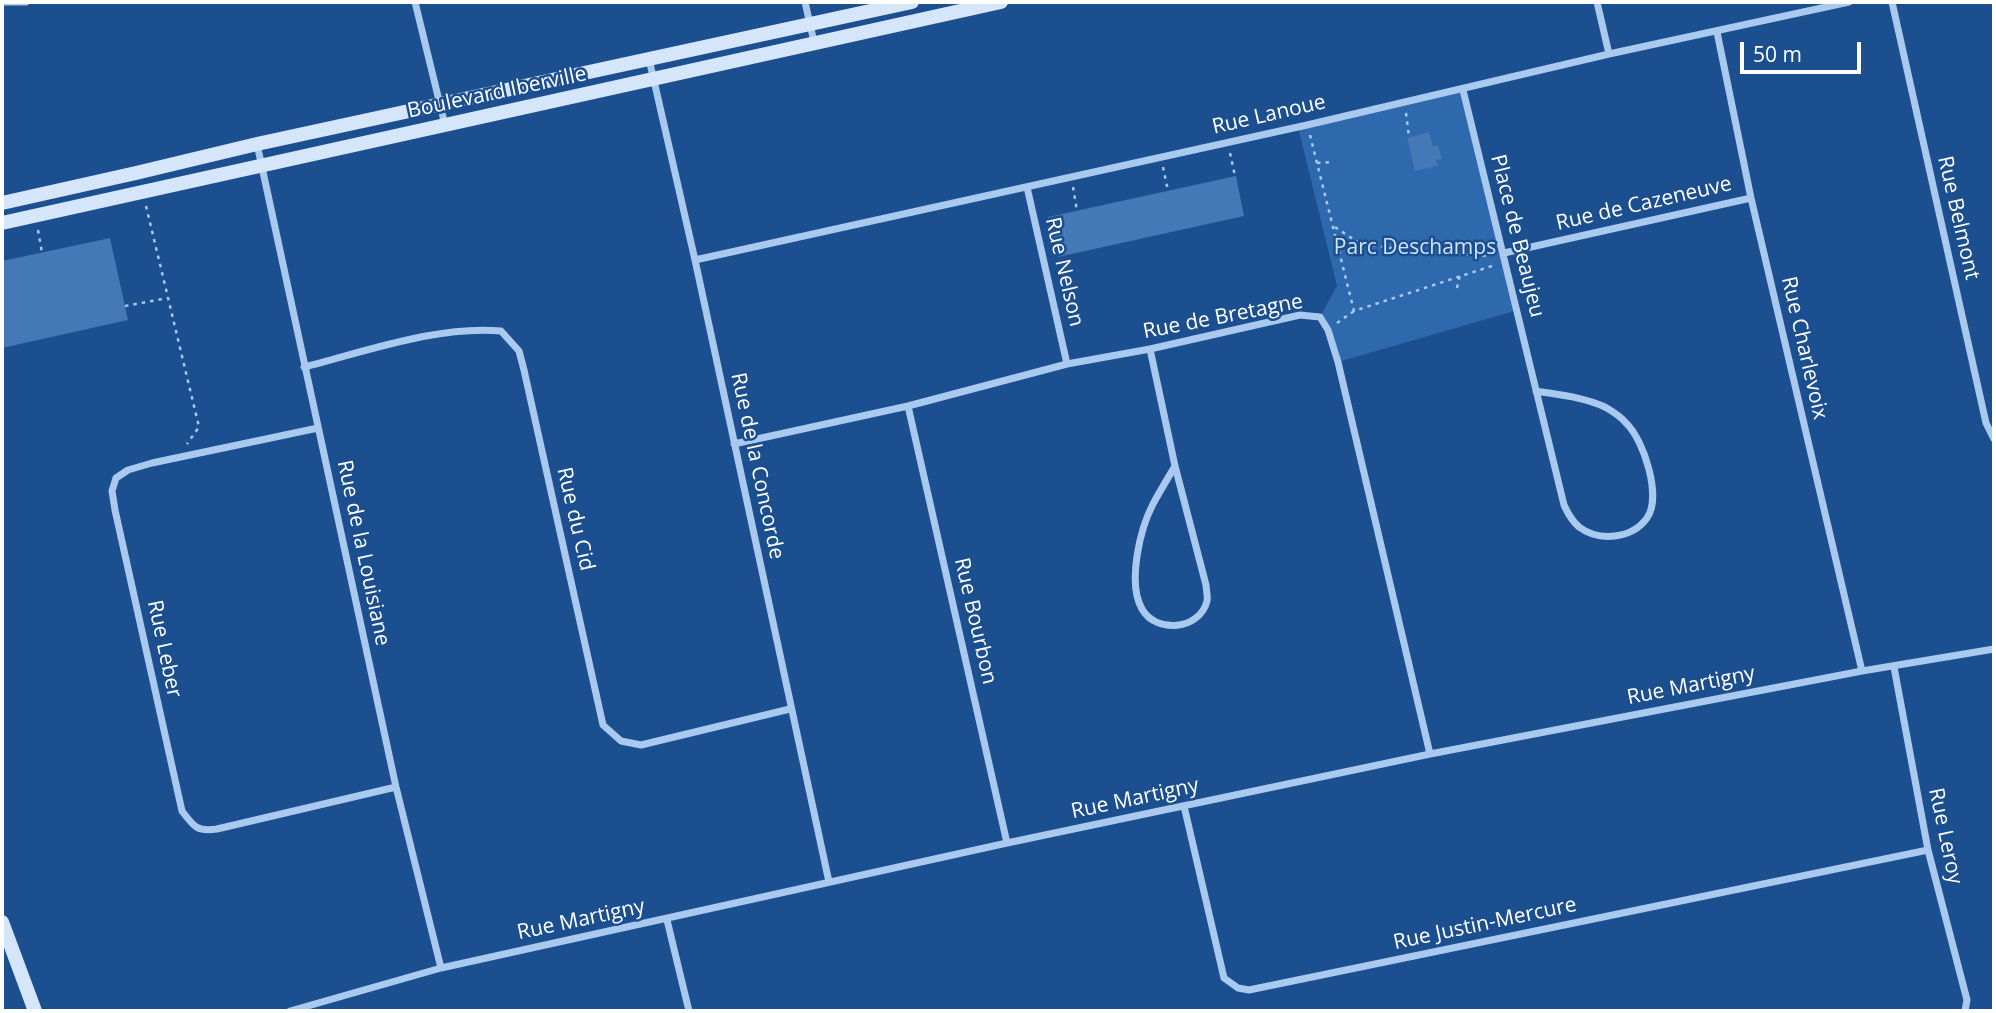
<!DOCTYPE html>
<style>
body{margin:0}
#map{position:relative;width:1996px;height:1013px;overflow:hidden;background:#1b4f8f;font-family:"Open Sans",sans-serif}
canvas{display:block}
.frame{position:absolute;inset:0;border:4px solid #fff;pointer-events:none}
.scale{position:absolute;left:1740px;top:42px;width:121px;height:32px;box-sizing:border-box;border:4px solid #fff;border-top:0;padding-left:9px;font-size:21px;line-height:24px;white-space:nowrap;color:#fff;-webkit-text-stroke:5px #1b4f8f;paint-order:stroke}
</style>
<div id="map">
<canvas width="1996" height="1013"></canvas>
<div class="frame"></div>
<div class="scale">50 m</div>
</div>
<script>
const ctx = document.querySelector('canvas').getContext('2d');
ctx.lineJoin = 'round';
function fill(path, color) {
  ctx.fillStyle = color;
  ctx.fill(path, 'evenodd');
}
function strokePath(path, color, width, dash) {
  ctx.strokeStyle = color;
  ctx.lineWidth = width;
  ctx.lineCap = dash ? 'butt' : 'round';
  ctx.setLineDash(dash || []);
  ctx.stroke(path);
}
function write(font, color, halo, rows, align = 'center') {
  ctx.font = font + ' "Open Sans",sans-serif';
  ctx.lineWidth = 5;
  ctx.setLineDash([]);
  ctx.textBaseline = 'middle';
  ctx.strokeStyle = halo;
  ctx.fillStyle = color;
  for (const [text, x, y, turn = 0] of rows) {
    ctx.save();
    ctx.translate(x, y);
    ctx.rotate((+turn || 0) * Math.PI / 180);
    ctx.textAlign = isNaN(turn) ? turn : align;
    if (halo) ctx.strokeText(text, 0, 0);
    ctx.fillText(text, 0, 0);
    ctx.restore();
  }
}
fill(new Path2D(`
 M1463,90L1518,310L1338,362L1320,317L1337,286L1298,127Z`), '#2e69ad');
fill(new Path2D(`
 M1429,132L1433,146L1438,145L1442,159L1436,160L1438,166L1415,171L1407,138Z
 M1236,176L1244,216L1058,257L1048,217Z
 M110,238L128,320L2,348V261Z`), '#4478b7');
strokePath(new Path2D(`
 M1406,113L1409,137
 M1310,135L1354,311L1495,265
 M1230,153L1235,176
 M1317,163L1331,162
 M1163,167L1168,191
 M1073,187L1077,211
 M146,206L199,427L187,444
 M1335,227L1359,243L1397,249L1490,256
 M38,230L42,253
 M1457,288L1460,275
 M125,306L168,298
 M1337,323L1354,311`), '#a9c9ee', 2.5, [3.5, 5]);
strokePath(new Path2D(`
 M3,2H26
 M415,2L445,125
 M805,2L814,42
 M1597,2L1609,54
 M1892,2L1986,423L1994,439
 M1717,32L1751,198L1862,671
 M649,59L695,260L829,882
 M1463,90L1564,505C1568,514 1572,521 1579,527C1599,542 1632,539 1647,518C1662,497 1644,440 1626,423C1621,417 1612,411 1605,407C1583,397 1560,395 1536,391
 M257,144L396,787L441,968
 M1027,187L1067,364
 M1504,253L1751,198
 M695,260L1307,125L1609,54L1849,2
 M1150,349L1175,466L1206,585C1206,589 1208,596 1207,601C1200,630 1156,634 1142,609C1127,583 1140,529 1153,504C1160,491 1168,478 1175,466
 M304,367C364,352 439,325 501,331L519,351L524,370L603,725L621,741L641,745L790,709
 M908,406L1007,843
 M318,428L152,463L128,470L116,478L112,491L115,510L182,811C194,827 197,832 217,829L396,787
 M734,444L908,406L1067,364L1150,349L1300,315L1320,317L1328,330L1338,362L1430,754
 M1894,667L1928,850L1967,1000L1965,1011
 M1184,806L1224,978L1238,988L1249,990L1928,850
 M667,920L689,1011
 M290,1011L441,968L1007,843L1430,754L1862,671L1994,649`), '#a9c9ee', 7);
strokePath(new Path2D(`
 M2,203L136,173L257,144L912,2
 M2,223L1001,2
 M2,922L35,1011`), '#d6e6fa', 14);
write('21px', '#fff', '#1b4f8f', [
 ["Boulevard Iberville",497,93,-12],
 ["Rue Lanoue",1269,115,-13],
 ["Rue de Cazeneuve",1644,204,-13],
 ["Rue Belmont",1958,218,77],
 ["Place de Beaujeu",1517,236,76],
 ["Rue Nelson",1064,272,77],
 ["Rue de Bretagne",1223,317,-11],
 ["Rue Charlevoix",1804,348,77],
 ["Rue de la Concorde",757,466,78],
 ["Rue du Cid",575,519,77],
 ["Rue de la Louisiane",363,553,78],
 ["Rue Bourbon",975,621,77],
 ["Rue Leber",164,649,78],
 ["Rue Martigny",1691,686,-11],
 ["Rue Martigny",1135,799,-12],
 ["Rue Leroy",1945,836,78],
 ["Rue Martigny",581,920,-12],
 ["Rue Justin-Mercure",1485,924,-12]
]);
write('21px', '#cfe3fa', '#1b4f8f', [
 ["Parc Deschamps",1415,248]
]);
</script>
